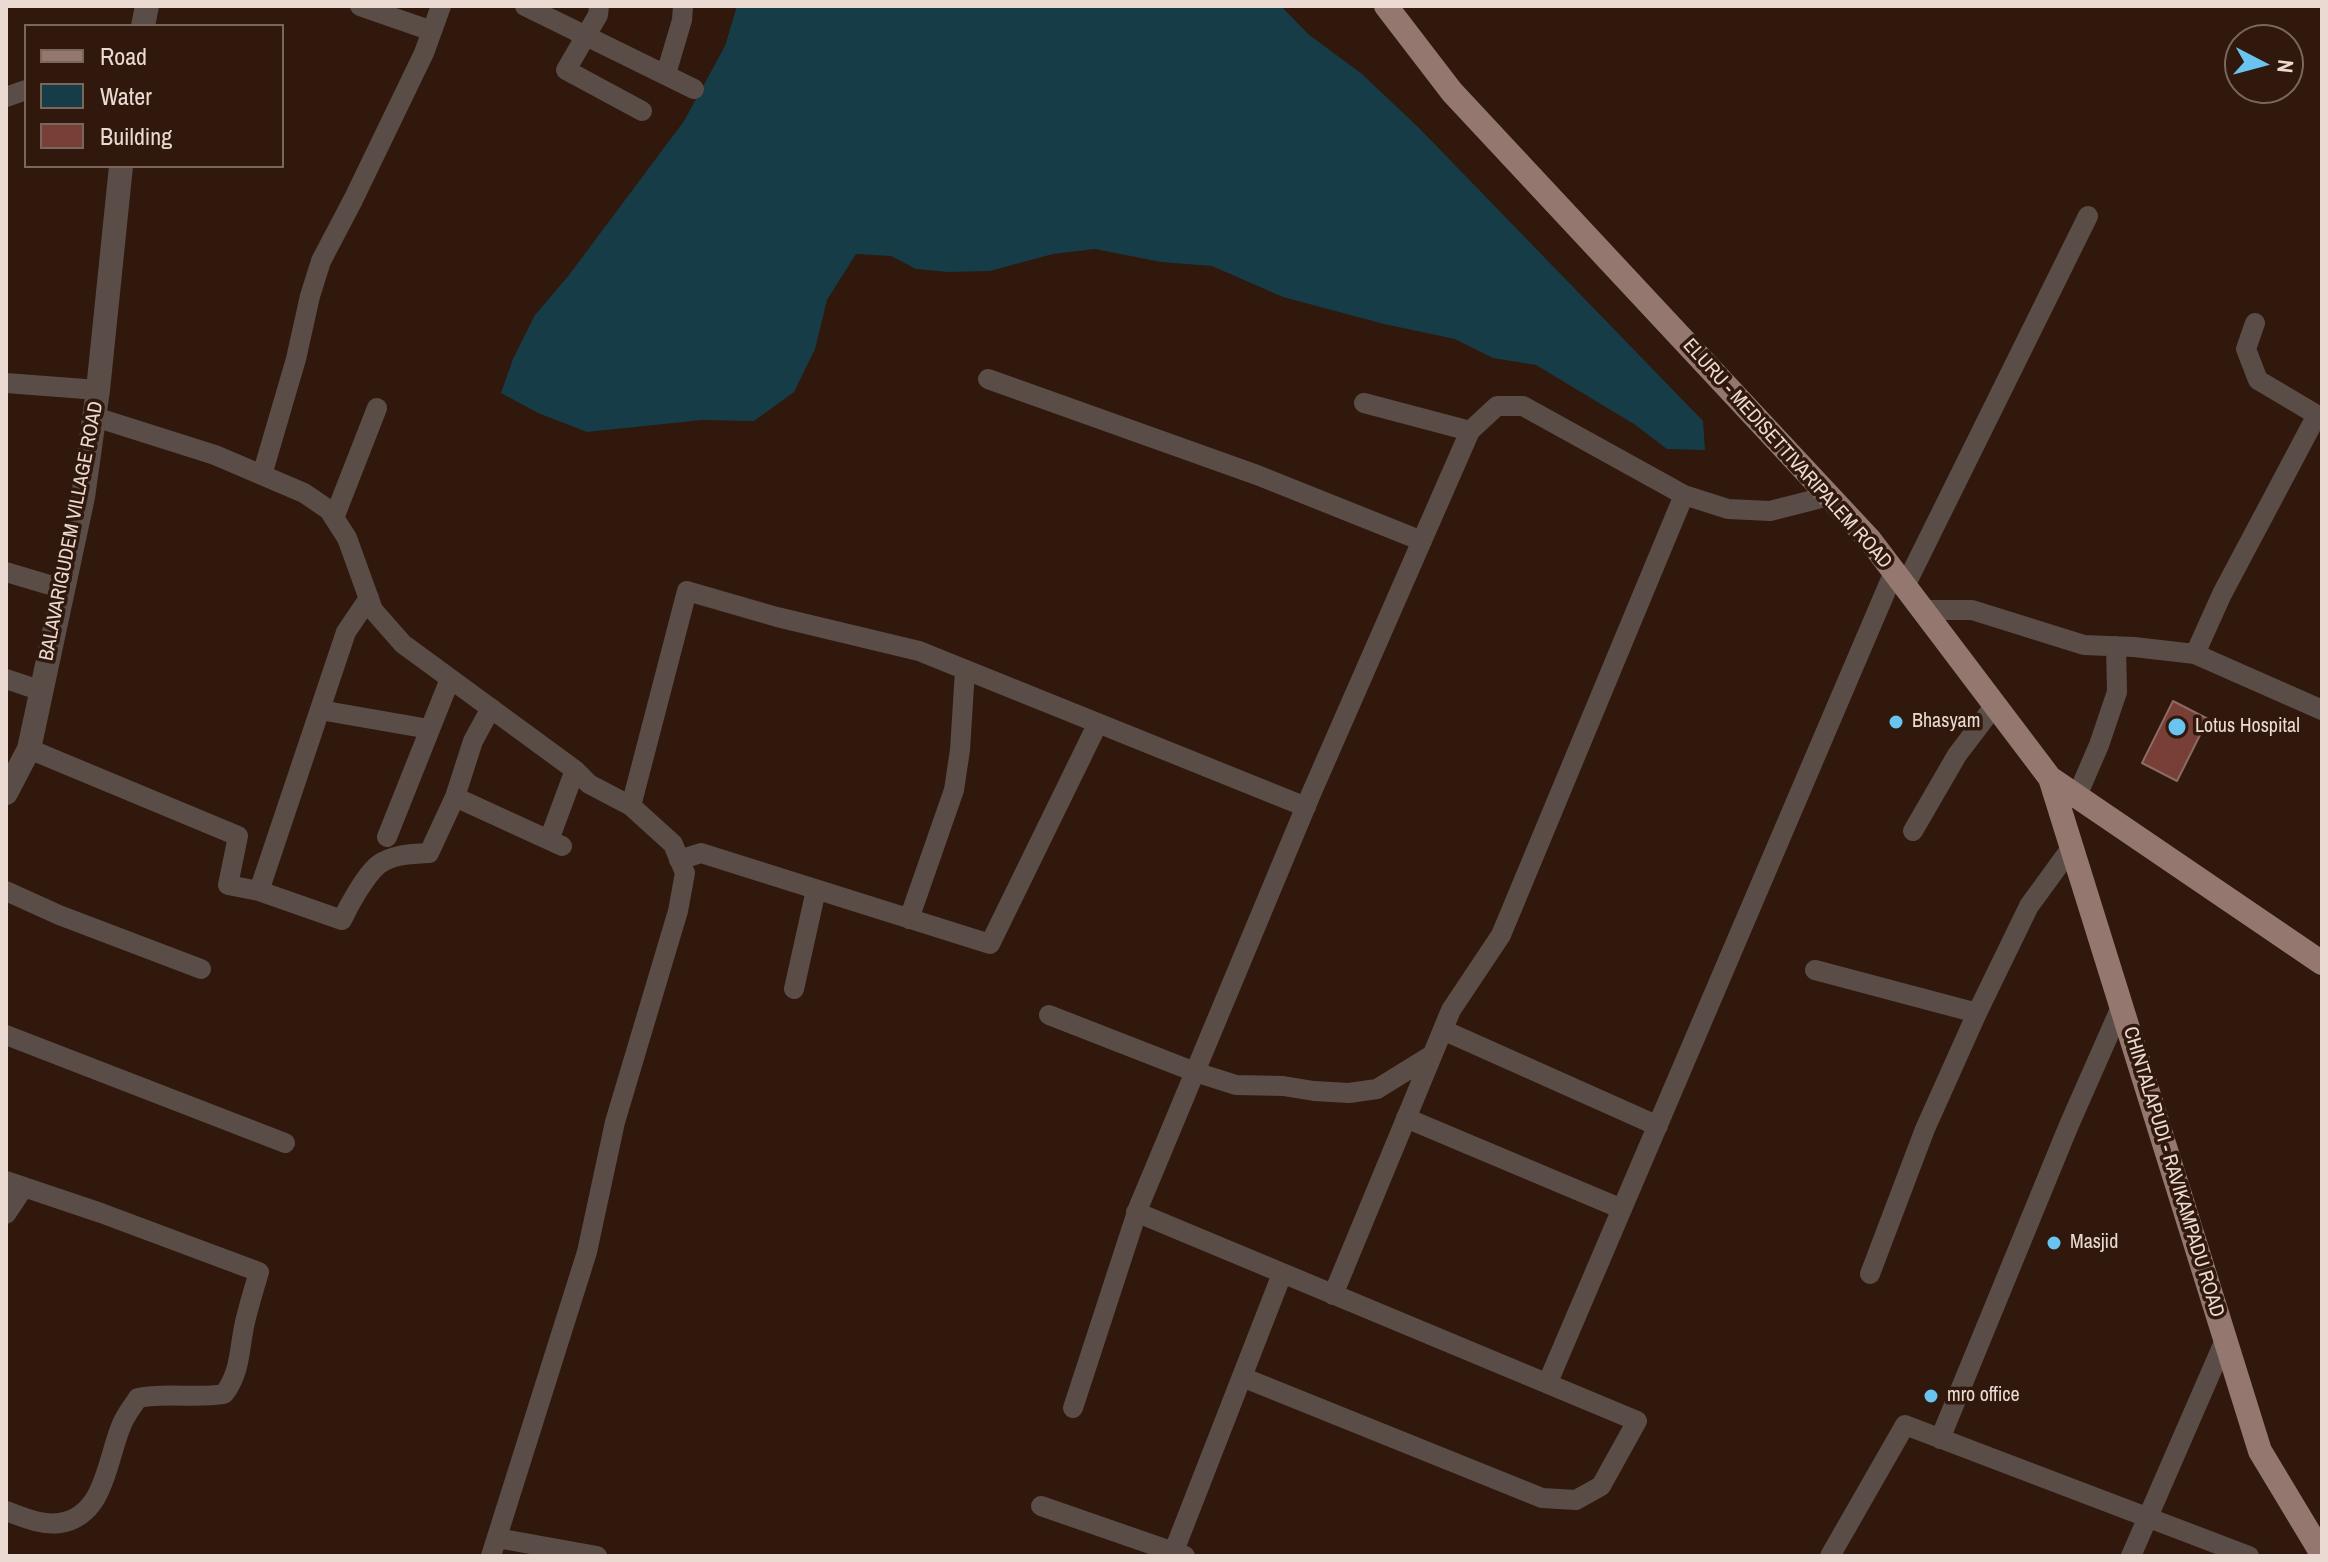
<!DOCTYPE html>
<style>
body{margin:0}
#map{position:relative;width:2328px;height:1562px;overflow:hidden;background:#30180c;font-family:"Archivo Narrow",sans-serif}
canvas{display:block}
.frame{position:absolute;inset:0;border:8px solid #ebdad2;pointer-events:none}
.legend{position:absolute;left:24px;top:24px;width:260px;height:144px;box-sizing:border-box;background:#30180c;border:2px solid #7b665b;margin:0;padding:10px 14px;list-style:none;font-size:24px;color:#ebdad2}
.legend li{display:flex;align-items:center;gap:16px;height:40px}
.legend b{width:40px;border:2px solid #7b665b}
.north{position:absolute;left:2224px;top:24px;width:80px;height:80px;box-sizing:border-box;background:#30180c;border:2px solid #7b665b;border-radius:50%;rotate:96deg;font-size:22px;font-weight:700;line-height:32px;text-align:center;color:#ebdad2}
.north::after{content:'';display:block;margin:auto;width:28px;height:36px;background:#69c4f0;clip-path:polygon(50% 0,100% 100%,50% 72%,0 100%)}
</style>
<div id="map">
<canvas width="2328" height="1562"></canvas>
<div class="frame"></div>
<ul class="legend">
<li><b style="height:10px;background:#94786f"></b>Road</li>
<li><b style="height:22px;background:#153c47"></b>Water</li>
<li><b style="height:22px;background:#773f35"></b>Building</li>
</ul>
<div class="north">N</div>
</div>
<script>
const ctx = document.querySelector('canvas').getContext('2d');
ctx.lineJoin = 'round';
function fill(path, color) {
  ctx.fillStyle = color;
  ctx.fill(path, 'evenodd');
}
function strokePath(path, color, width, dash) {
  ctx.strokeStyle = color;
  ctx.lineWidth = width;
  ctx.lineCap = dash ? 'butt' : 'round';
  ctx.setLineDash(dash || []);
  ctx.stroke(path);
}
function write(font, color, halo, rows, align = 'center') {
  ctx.font = font + ' "Archivo Narrow",sans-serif';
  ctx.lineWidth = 7;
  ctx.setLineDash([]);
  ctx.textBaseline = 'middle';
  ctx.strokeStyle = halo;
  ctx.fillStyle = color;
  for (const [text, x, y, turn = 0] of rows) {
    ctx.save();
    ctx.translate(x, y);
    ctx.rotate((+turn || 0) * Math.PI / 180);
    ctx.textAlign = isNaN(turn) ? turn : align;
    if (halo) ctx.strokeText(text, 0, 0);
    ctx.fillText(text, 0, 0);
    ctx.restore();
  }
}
fill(new Path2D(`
 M737,6H1281L1308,34L1362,74L1419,128L1703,421L1705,450L1667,449L1634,424L1536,365L1493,358L1455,339L1384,324L1283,297L1212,266L1161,262L1095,249L1053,254L990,271L948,272L916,269L891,256L856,254L827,300L815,349L794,392L754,421L702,420L587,432L538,413L501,393L513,359L535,315L569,275L684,121L725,46Z`), '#153c47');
const building = new Path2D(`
 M2173,701L2208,719L2177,781L2142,763Z`);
fill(building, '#773f35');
strokePath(building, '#8b6a63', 2);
strokePath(new Path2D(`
 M360,6L432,31
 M525,6L694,89
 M599,6L598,15L566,70L642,111
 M666,74L682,20L683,6
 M6,97L26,90
 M988,379L1257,475L1422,541
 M6,383L98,390
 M1364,403L1470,431
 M95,417L215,455L304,493L329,510L347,538L373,610L403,644L575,770L589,784L631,806L673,844L685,873L678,911L615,1122L587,1252L491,1556
 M262,475L296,359L310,296L321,261L353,200L424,53L441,6
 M334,518L377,408
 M6,572L63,589
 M1905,586L2088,216
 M1923,610H1972L2084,645L2134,647L2195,654L2322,710
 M2195,654L2222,594L2317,415L2258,380L2246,349L2255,323
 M6,679L42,691
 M320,710L429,729
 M29,749L238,836L228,885L259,891L342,920C349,905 365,876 378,865C392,854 412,854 429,853L455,797L473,741L491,708
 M2077,796L2099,745L2117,692L2116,646
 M455,797L562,846
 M631,806L687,591L777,617L919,651L1306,807
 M1913,831L1957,755L1995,705
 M387,837L450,679
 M549,840L575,770
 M679,860L701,853L990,944L1098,723
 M6,891L59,915L201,969
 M259,891L346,632L369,598
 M909,919L954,790L960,750L965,670
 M1815,970L1977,1013
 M794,989L816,890
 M1049,1015L1195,1072L1236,1085L1283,1086L1314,1091L1349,1093L1377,1089L1432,1055
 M1443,1030L1658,1126
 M6,1035L285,1143
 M1406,1118L1622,1209
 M6,1181L101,1213L259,1272C254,1289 249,1305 245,1322C239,1348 241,1372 224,1394C195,1399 168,1392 138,1398C133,1406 126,1414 122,1424C107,1457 106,1516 60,1523C42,1526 23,1517 6,1511
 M1136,1212L1637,1421L1601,1486L1576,1500L1542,1498L1242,1377
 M6,1214L24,1187
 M1870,1274L1925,1129L1977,1013L2029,906L2072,847
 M1333,1295L1451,1010L1501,935L1684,495
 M1548,1382L1894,572
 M1073,1408L1139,1206L1311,794L1470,431L1497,406H1523L1684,495L1728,509L1770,511L1829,496
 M1940,1439L2069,1125L2121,1007
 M1041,1506L1185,1556
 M497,1538L597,1556
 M1172,1556L1282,1274
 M1830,1556L1905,1425L2249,1556
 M2131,1556L2225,1340`), '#5a4c47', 20);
strokePath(new Path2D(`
 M143,26L147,6
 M6,793L29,749L83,497L98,390L121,166`), '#5a4c47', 24);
strokePath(new Path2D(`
 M1386,6L1452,92L1870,540L2050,778L2322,963
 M2050,778L2260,1451L2322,1554`), '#94786f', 24);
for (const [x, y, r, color] of [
 [1896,722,8,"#69c4f0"],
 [2177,727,10,"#69c4f0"],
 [2054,1243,8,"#69c4f0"],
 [1931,1396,8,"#69c4f0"]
]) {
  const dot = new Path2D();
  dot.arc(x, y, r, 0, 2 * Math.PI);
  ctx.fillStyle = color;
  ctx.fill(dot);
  strokePath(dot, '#30180c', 3);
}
write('20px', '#ebdad2', '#30180c', [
 ["ELURU - MEDISETTIVARIPALEM ROAD",1787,454,48],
 ["BALAVARIGUDEM VILLAGE ROAD",72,531,-79],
 ["CHINTALAPUDI - RAVIKAMPADU ROAD",2173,1172,73]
]);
write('20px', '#ebdad2', '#30180c', [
 ["Bhasyam",1912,722],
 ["Lotus Hospital",2195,727],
 ["Masjid",2070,1243],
 ["mro office",1947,1396]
], 'left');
</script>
